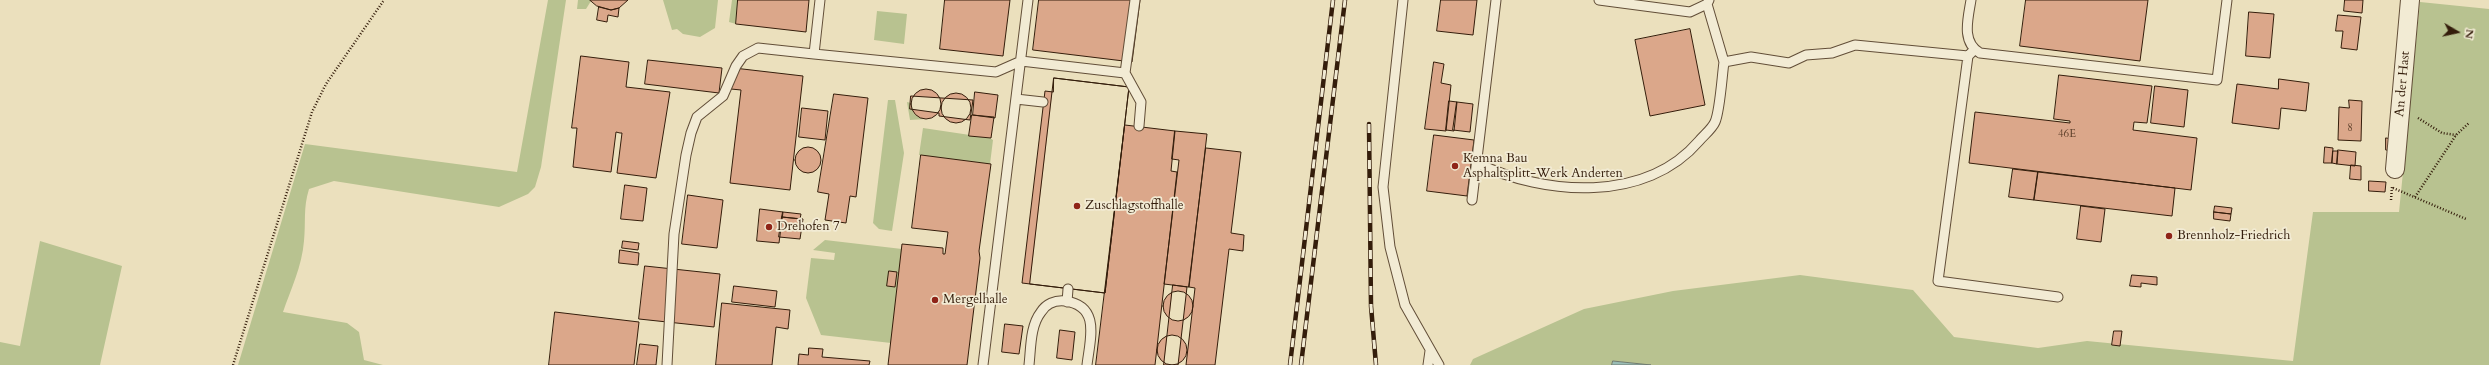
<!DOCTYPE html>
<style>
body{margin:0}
#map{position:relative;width:2489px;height:365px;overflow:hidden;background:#ebe0bd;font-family:Cardo,serif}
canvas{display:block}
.north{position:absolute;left:2437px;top:12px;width:40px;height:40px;-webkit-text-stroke:3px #f2ebd4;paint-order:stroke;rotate:99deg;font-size:11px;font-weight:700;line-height:16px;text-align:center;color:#341d0b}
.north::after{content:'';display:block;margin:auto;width:14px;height:18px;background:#341d0b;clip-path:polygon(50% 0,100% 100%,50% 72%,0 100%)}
</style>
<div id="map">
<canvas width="2489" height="365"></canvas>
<div class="north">N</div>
</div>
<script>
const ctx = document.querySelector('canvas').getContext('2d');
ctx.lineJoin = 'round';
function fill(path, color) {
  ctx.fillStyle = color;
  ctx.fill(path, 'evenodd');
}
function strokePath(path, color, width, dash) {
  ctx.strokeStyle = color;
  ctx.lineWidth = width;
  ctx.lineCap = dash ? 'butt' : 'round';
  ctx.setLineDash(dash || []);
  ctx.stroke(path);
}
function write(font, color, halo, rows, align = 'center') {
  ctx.font = font + ' Cardo,serif';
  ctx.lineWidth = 3.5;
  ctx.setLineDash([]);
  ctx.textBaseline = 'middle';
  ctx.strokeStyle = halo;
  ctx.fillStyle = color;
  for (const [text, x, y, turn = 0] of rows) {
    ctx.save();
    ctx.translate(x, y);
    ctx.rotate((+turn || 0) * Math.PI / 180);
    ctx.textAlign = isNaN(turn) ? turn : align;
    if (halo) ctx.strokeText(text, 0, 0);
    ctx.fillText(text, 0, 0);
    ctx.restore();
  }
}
fill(new Path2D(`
 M548,0H566L541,167L535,187L528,194L499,207L334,181L309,189C303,208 306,222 304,241C302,266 291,289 283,312L347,323L359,332L364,360L383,365H238L305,144L517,172Z
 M578,0H590L591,1L586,9H577Z
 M663,0H718L715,28L700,37L683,34L677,29L672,30Z
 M732,0H738L736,24L729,22Z
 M2420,2L2489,9V365H1651L1613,361L1612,365H1470L1473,359L1584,309L1673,291L1800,275L1913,290L1954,337L2038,348L2087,341L2293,361L2313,212H2399Z
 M877,11L907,14L904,44L874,40Z
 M888,100H895L904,153L892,231L879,229L873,223Z
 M907,102L911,103L914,114L926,119L910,120Z
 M923,128L990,138L993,140L990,164L919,155Z
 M825,240L902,249L891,343L821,335L806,298L811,258L834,260L835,253L813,250Z
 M40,241L122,266L100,365H0V342L20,346Z`), '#b8c290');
const water = new Path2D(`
 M1613,361L1651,365H1612Z`);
fill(water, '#99bcb5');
strokePath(water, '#717c71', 1);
const building = new Path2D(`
 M590,0H628L619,8L611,10L597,6Z
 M738,0H809L806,32L736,24Z
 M945,0H1010L1003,56L940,49Z
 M1039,0H1140L1132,62L1033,50Z
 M1441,0H1477L1473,35L1437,31Z
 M2026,0H2148L2140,61L2020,46Z
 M2345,0H2363L2362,13L2344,11Z
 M599,7L611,10L619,8L618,17L608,15L607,22L597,20Z
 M2249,12L2274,14L2270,58L2246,56Z
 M2338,15L2361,17L2357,50L2341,48L2343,31H2336Z
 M1690,29L1705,105L1650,116L1635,40Z
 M581,56L629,62L626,87L670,92L656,178L617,173L622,133H620L616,132L611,172L573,167L577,128H572Z
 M648,60L722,68L719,93L645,84Z
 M1434,62L1444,64L1441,83L1451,85L1446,131L1425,129Z
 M734,68L803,76L790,190L730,183L741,90L731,89Z
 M2059,75L2152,86L2147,123L2134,122L2133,130L2197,138L2191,190L1969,163L1975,112L2070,123V121L2054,119Z
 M1054,78L1129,87L1105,293L1030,284Z
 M1054,78L1129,87L1105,293L1022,283L1045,91L1053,92Z
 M2279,79L2309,83L2306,111L2281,108L2279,129L2232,123L2237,84L2278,89Z
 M2155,86L2188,90L2184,127L2151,123Z
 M911 104a15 15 0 1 1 30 0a15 15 0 1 1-30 0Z
 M975,92L998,95L995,118L973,115Z
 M941 108a15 15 0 1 1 30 0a15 15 0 1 1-30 0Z
 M834,94L868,98L856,197L850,196L846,223L825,220L829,194L818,192Z
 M911,96L973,100L970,120L939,116V113L910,109Z
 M2349,100L2362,101L2361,141L2338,140L2339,107L2349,108Z
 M1449,101L1457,102L1454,131L1446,130Z
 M1457,102L1473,104L1470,132L1453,130Z
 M802,108L828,111L825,140L799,137Z
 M972,115L994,117L991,138L969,136Z
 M1125,125L1175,131L1171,171L1177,172L1155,365H1096Z
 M1175,131L1207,134L1189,287L1164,284L1179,160L1172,159Z
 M1434,135L1474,140L1467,196L1427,191Z
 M2386,138L2392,139L2391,151L2386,150Z
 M2325,147L2333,148L2332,163H2324Z
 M795 160a13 13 0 1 1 26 0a13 13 0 1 1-26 0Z
 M1206,148L1241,152L1231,233L1244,235L1243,251L1229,249L1215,365H1186L1195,288L1189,287Z
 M2338,150L2356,152L2355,166L2337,164Z
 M2333,151H2338L2337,164L2332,163Z
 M921,155L991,164L979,251L980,258L967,365H888L902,244L943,248V254H945L948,232L912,228Z
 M2351,165L2361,166V180L2350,179Z
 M2013,169L2038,172L2034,200L2009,197Z
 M2038,172L2175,188L2172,216L2034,200Z
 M2369,181L2386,182L2385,192L2369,191Z
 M625,185L647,188L643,221L621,219Z
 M688,195L723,200L717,248L682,244Z
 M2081,206L2105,209L2101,242L2077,239Z
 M2215,206L2232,208L2231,214L2214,212Z
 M760,209L783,212L779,243L757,241Z
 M783,212L801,214L800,219L782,217Z
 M2214,212L2231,214L2230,221L2214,219Z
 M782,217L803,219L800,239L779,237Z
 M623,241L639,243L638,250L622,248Z
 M620,250L639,253L638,265L619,263Z
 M645,266L720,274L714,327L639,319Z
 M889,271L897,272L895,287L887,286Z
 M2132,275L2157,277V285L2141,283V287L2130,286Z
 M1173,285L1187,287L1178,365H1164Z
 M734,286L777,291L775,307L732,302Z
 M1163 306a15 15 0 1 1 30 0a15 15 0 1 1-30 0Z
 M722,303L790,310L788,329L776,327L772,365H716Z
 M555,312L639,322L634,365H549Z
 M1005,324L1023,326L1019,354L1002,352Z
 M1060,330L1075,332L1072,360L1057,358Z
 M2114,331H2122L2120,346L2112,345Z
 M1157 350a15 15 0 1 1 30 0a15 15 0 1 1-30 0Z
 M640,344L658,346L656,365H637Z
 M809,348L823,349L822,357L870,361L869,365H798L799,354L808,355Z`);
fill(building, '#dba78a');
strokePath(building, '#341d0b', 1);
const service = new Path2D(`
 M820,0L814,54L996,72L1021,61L1125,73
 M1135,0L1125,73L1141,102L1139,126
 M1403,0L1383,187L1390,247L1405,305L1439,365
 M1599,0L1690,12L1707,4L1709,0
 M1971,0C1968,19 1961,42 1980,53L2217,80L2227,0
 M1707,4L1724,62L1751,57L1789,63L1806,55L1832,53L1855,45L1968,56
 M1974,50L1968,56L1938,281L2058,297
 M1016,99L1043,102
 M1477,163C1545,196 1646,203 1699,141C1704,135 1712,129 1715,122C1720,111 1722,76 1724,62
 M1472,200L1496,0
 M1067,302L1068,289
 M667,365L674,234L686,155L691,133L697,117L723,96L736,66L743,56L758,48L814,54
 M983,365L1028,0
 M1029,365C1031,348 1030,326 1041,312C1046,304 1055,300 1065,301C1101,306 1090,339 1087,365
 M1428,365L1430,351`);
const minor = new Path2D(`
 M2395,169L2410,0`);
strokePath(service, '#624e38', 11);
strokePath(minor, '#624e38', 20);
strokePath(new Path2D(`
 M2418,118L2442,133L2456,135
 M2393,188L2466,219
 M2415,197L2456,135L2469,123
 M2391,200L2392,187
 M233,365L312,112L326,84L384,0`), '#341d0b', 2.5, [1, 2]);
strokePath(service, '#f2ebd4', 9);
strokePath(minor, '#f2ebd4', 18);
const rail = new Path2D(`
 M1369,124L1371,306L1376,365
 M1290,365L1333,0
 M1301,365L1345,0`);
strokePath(rail, '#341d0b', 4.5);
strokePath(rail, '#f2ebd4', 3, [9]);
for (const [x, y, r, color] of [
 [1455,166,4,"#8f2418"],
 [1077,206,4,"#8f2418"],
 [769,227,4,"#8f2418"],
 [2169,236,4,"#8f2418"],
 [935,300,4,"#8f2418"]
]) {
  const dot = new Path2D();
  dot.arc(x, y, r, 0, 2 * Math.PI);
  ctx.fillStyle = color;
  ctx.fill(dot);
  strokePath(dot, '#f2ebd4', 1.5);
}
write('11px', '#5e402b', null, [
 ["8",2350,128],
 ["46E",2067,134]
]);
write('13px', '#341d0b', '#f2ebd4', [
 ["An der Hast",2403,84,-85]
]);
write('13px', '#341d0b', '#f2ebd4', [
 ["Kemna Bau",1463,159],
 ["Asphaltsplitt-Werk Anderten",1463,174],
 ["Zuschlagstoffhalle",1085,206],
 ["Drehofen 7",777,227],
 ["Brennholz-Friedrich",2177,236],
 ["Mergelhalle",943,300]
], 'left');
</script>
